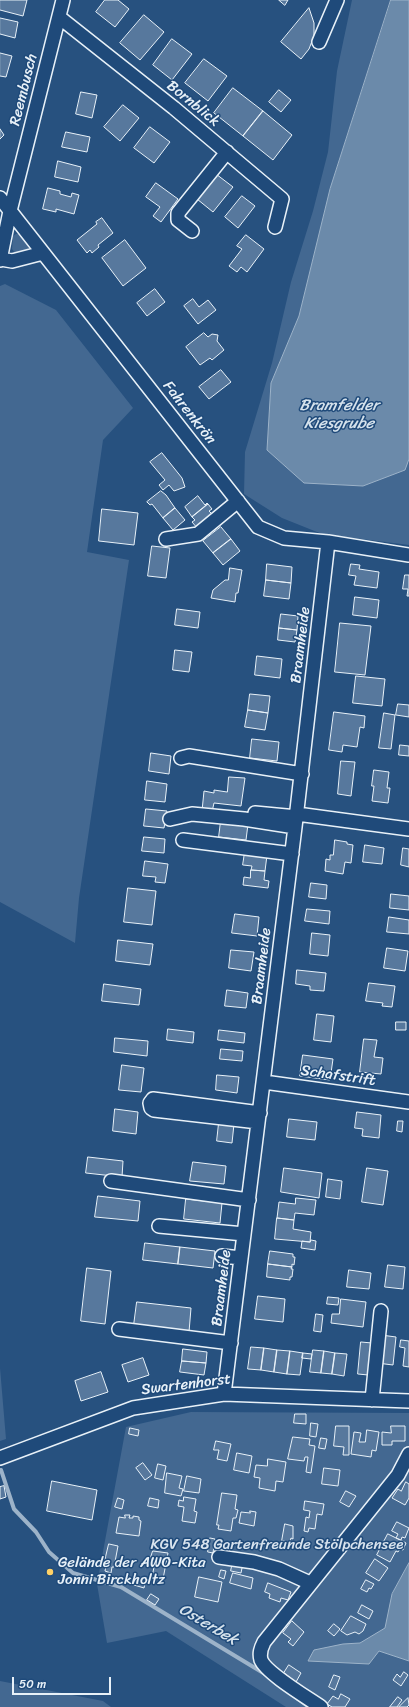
<!DOCTYPE html>
<meta charset="utf-8">
<style>
body{margin:0}
#map{position:relative;width:409px;height:1707px;overflow:hidden;background:#27517f;font-family:Sriracha,sans-serif}
canvas{display:block}
.scale{position:absolute;left:12px;top:1677px;width:99px;height:18px;box-sizing:border-box;border:2px solid #e8f1f8;border-top:0;padding-left:5px;font-size:12px;line-height:14px;white-space:nowrap;color:#e8f1f8;-webkit-text-stroke:3px #1f4a7a;paint-order:stroke}
</style>
<div id="map">
<canvas width="409" height="1707"></canvas>
<div class="scale">50 m</div>
</div>
<script>
const ctx = document.querySelector('canvas').getContext('2d');
ctx.lineJoin = 'round';
function fill(path, color) {
  ctx.fillStyle = color;
  ctx.fill(path, 'evenodd');
}
function strokePath(path, color, width, dash) {
  ctx.strokeStyle = color;
  ctx.lineWidth = width;
  ctx.lineCap = dash ? 'butt' : 'round';
  ctx.setLineDash(dash || []);
  ctx.stroke(path);
}
function write(font, color, halo, rows, align = 'center') {
  ctx.font = font + ' Sriracha,sans-serif';
  ctx.lineWidth = 3;
  ctx.setLineDash([]);
  ctx.textBaseline = 'middle';
  ctx.strokeStyle = halo;
  ctx.fillStyle = color;
  for (const [text, x, y, turn = 0] of rows) {
    ctx.save();
    ctx.translate(x, y);
    ctx.rotate((+turn || 0) * Math.PI / 180);
    ctx.textAlign = isNaN(turn) ? turn : align;
    if (halo) ctx.strokeText(text, 0, 0);
    ctx.fillText(text, 0, 0);
    ctx.restore();
  }
}
fill(new Path2D(`
 M352,0H391L330,189L299,316L271,383L267,450L304,483L363,486L404,470L409,459V545L322,534L282,518L244,494L245,452L272,363L291,282L313,211L328,152L337,71Z
 M16,234H20C25,239 31,243 28,251L15,253L12,249L13,236Z
 M5,284L56,310L133,408L103,440L87,552L129,560L79,898L75,943L0,902V286Z
 M0,1368L6,1439L0,1441Z
 M191,1412L409,1413V1707H286L166,1631L107,1643L97,1584L126,1427Z
 M0,1681L103,1701L111,1707H0Z`), '#436891');
const water = new Path2D(`
 M391,0H409V459L405,470L363,486L304,483L267,450L271,383L299,316L330,189Z
 M409,1563V1661L379,1651L369,1664L308,1661L314,1650L343,1644L360,1643L385,1628L392,1594Z`);
fill(water, '#6b8aaa');
strokePath(water, '#9db3c9', 1);
strokePath(new Path2D(`
 M1,1470L14,1509L36,1532L49,1552L73,1573L121,1587L265,1674
 M298,1699L309,1707`), '#9db3c9', 4);
const building = new Path2D(`
 M0,0H27L23,16L0,10Z
 M105,0H118L129,9L115,27L96,12Z
 M279,0H288L285,5Z
 M309,8L314,23V36L309,49L301,59L281,42Z
 M144,15L164,32L140,60L120,43Z
 M0,18L18,22L15,38L0,34Z
 M172,39L192,54L172,80L153,65Z
 M0,53L12,56L6,77L0,76Z
 M204,59L227,76L208,101L185,83Z
 M233,88L263,111L243,136L214,113Z
 M279,90L291,100L281,112L269,102Z
 M81,92L97,95L92,118L76,114Z
 M123,105L139,118L120,141L104,127Z
 M263,111L292,135L273,160L243,136Z
 M150,127L170,142L154,163L134,148Z
 M0,129L4,135L0,139Z
 M66,132L90,137L87,152L62,147Z
 M58,161L81,167L78,182L55,177Z
 M216,174L233,187L213,212L197,199Z
 M156,183L178,199L161,222L153,216L160,207L146,197Z
 M48,188L60,191V194L71,197L72,193L79,195L74,214L56,209V212L43,209Z
 M242,196L255,206L238,228L225,217Z
 M102,218L113,233L98,245L99,247L92,253L90,250L87,253L77,240L97,224L96,222Z
 M246,235L264,249L247,272L241,267L237,272L229,266L242,249L237,246Z
 M125,240L146,268L123,286L102,258Z
 M155,289L165,302L147,316L137,303Z
 M193,299L199,307L208,300L216,310L198,324L184,306Z
 M204,333L208,337L212,334L218,335L217,341L224,350L212,360L210,358L200,365L186,347Z
 M221,370L231,382L209,399L199,387Z
 M162,453L182,478L185,487L174,491L169,485L163,490L159,485L165,480L150,462Z
 M161,491L166,495L175,508L163,518L152,504L150,505L147,502Z
 M198,496L205,505L207,503L208,504L192,517L185,507Z
 M208,504L212,509L209,511L214,516L198,529L192,522L195,520L192,517Z
 M175,508L185,520L173,530L163,518Z
 M102,509L138,513L134,545L99,541Z
 M221,527L231,539L213,553L203,541Z
 M231,539L240,551L223,565L213,553Z
 M152,546L170,548L166,578L148,576Z
 M267,564L292,567L291,583L266,580Z
 M351,564L360,565L359,569L379,572L377,588L354,585L356,576L349,575Z
 M230,568L242,570L238,593H236L235,602L211,598L213,590L225,580H228Z
 M405,575H409V596H407L408,589H403Z
 M266,580L291,583L289,599L264,596Z
 M355,597L379,600L377,618L353,615Z
 M177,609L200,612L198,628L175,625Z
 M281,614L298,616L297,630L279,628Z
 M340,623L371,626L365,675L335,672Z
 M279,628L297,630L295,642L278,640Z
 M175,650L192,652L189,672L173,670Z
 M257,656L282,659L280,678L255,675Z
 M356,676L385,679L382,706L353,703Z
 M250,694L270,696L268,713L248,710Z
 M398,704L409,705V717L396,715Z
 M248,710L268,713L265,730L245,727Z
 M334,712L365,716L364,728L360,727L357,747L343,745L342,752L329,750Z
 M384,713L395,715L391,749L379,748Z
 M252,739L279,742L277,761L250,758Z
 M400,745L409,746V756L399,755Z
 M151,753L171,756L169,774L149,771Z
 M341,761L355,762L351,796L338,794Z
 M374,770L389,772L387,788H390L388,803L372,801L374,786H372Z
 M229,777L245,778L241,806L214,803L212,812L202,811L204,791L214,793V790L227,792Z
 M147,781L167,784L165,802L145,800Z
 M146,809L167,811L164,828L144,826Z
 M221,821L248,824L246,840L219,837Z
 M144,837L165,839L164,853L142,851Z
 M335,840L347,842V844L353,845L351,863L345,862L343,874L325,871L326,859L330,860V855H333Z
 M365,845L384,848L382,864L363,862Z
 M403,848L409,849V867L401,865Z
 M245,852L267,855L265,871L251,870L252,866L243,865Z
 M145,861L168,864L165,883L155,882L156,877L143,876Z
 M251,870L265,871L264,880L269,881L268,888L243,885L244,877L250,878Z
 M311,883L327,885L326,899L309,897Z
 M128,888L156,891L152,925L124,922Z
 M391,894L409,896V910L390,908Z
 M307,909L330,911L329,924L305,921Z
 M235,914L259,917L257,936L232,933Z
 M389,917L409,920V934L387,932Z
 M312,933L330,935L328,956L310,954Z
 M118,940L153,944L150,965L116,961Z
 M387,948L408,951L405,971L384,968Z
 M231,950L254,952L251,971L229,968Z
 M297,970L326,973L324,991L310,990V986L296,984Z
 M369,983L395,986L392,1007L382,1006L383,1003L366,1001Z
 M104,984L141,989L139,1005L102,1001Z
 M227,990L248,993L246,1008L225,1006Z
 M317,1014L334,1016L331,1042L314,1040Z
 M396,1022H406V1030H396Z
 M168,1029L194,1032L193,1043L167,1040Z
 M219,1030L245,1033L244,1043L218,1040Z
 M115,1038L148,1041L147,1056L114,1052Z
 M364,1039L377,1040L374,1057L383,1058L381,1074L360,1072Z
 M221,1049L243,1051L242,1061L220,1059Z
 M303,1055L333,1059L330,1080L300,1076Z
 M122,1065L144,1068L141,1092L119,1090Z
 M217,1075L239,1077L237,1093L216,1090Z
 M115,1109L138,1112L136,1134L113,1131Z
 M357,1112L381,1115L379,1138L362,1136L363,1129L355,1128Z
 M289,1119L317,1122L315,1140L287,1137Z
 M398,1121H403L402,1132L397,1131Z
 M219,1123L234,1124L232,1143L217,1141Z
 M88,1157L123,1161L122,1177L86,1173Z
 M193,1162L226,1166L224,1184L190,1181Z
 M284,1168L322,1173L319,1198L281,1192Z
 M367,1168L388,1171L383,1205L362,1202Z
 M328,1179L342,1181L340,1199L326,1197Z
 M98,1196L140,1201L138,1221L95,1217Z
 M296,1198L316,1200L314,1215L295,1213L294,1220L277,1218L279,1202L295,1204Z
 M186,1199L222,1203L220,1223L184,1219Z
 M277,1218L294,1220L293,1229L311,1232L310,1242L275,1239Z
 M311,1240L316,1241L315,1250L301,1248L302,1241L310,1242Z
 M145,1243L180,1247L178,1264L143,1260Z
 M180,1247L215,1251L213,1268L178,1264Z
 M270,1251L293,1254V1257H295L294,1265L292,1264V1267L268,1264Z
 M268,1264L292,1267L291,1269H293L292,1277H290V1280L267,1277Z
 M388,1265L405,1267L403,1289L385,1287Z
 M87,1268L111,1271L105,1324L81,1321Z
 M349,1270L371,1273L369,1289L347,1287Z
 M258,1296L285,1299L283,1322L255,1319Z
 M328,1297L339,1298L338,1305L327,1304Z
 M341,1299L366,1302L363,1327L331,1323L332,1314H339Z
 M137,1302L191,1308L189,1332L134,1325Z
 M316,1314L323,1315L321,1332L314,1331Z
 M381,1335L396,1337L393,1365L377,1363Z
 M401,1340L409,1341V1367L403,1366L405,1348L400,1347Z
 M361,1342L372,1343L368,1375L358,1374Z
 M251,1347L264,1348L261,1370L248,1369Z
 M264,1348L277,1350L274,1372L261,1370Z
 M183,1349L207,1352L206,1363L182,1361Z
 M277,1350L290,1351L287,1374L274,1372Z
 M313,1350L324,1351L321,1373L310,1372Z
 M290,1351L303,1353L300,1375L287,1374Z
 M324,1351L335,1353L332,1374L321,1373Z
 M303,1353L312,1354L311,1359L302,1358Z
 M335,1353L347,1354L344,1376L332,1374Z
 M143,1358L149,1375L128,1382L122,1365Z
 M182,1361L206,1363L204,1375L180,1372Z
 M101,1372L108,1392L81,1401L75,1381Z
 M295,1414H306V1424L294,1423Z
 M311,1423L318,1424L316,1437L310,1436Z
 M336,1426H349V1455H343L344,1447L334,1446Z
 M391,1426H405V1441H392V1445H382V1432L391,1433Z
 M130,1428L139,1430L138,1436L129,1434Z
 M367,1430L379,1432L376,1451L372,1450L371,1457L351,1454L354,1432L361,1433L359,1442H365Z
 M293,1437L310,1439L309,1445L315,1446L311,1473L306,1472L308,1457H305L304,1461L288,1459Z
 M321,1438L327,1439L325,1449L319,1448Z
 M216,1441L231,1444L227,1461L217,1459L219,1450H214Z
 M237,1453L252,1456L249,1473L234,1470Z
 M268,1459L286,1462L283,1482L276,1481L275,1491L259,1488L260,1478L254,1477L256,1465L267,1466Z
 M143,1463L152,1475L145,1480L136,1468Z
 M158,1464L166,1466L163,1480L155,1478Z
 M324,1468L340,1470L338,1486L322,1484Z
 M167,1473L182,1476L179,1488L183,1489L181,1496L165,1493Z
 M187,1476L201,1479L199,1493L184,1491Z
 M52,1481L97,1490L92,1520L47,1511Z
 M406,1482L409,1484V1498L405,1505L392,1498L398,1489L401,1491Z
 M4,1486L6,1497L0,1499V1487Z
 M346,1491L356,1496L349,1507L340,1502Z
 M222,1493L237,1495L235,1509L238,1510L236,1518H233L231,1531L218,1529L219,1525H217Z
 M184,1497L196,1499L194,1511L197,1512L195,1523L182,1521L184,1507L178,1506L179,1500L183,1501Z
 M118,1498L124,1500L122,1509L115,1507Z
 M150,1498L159,1500L158,1508L148,1506Z
 M305,1501L324,1504L322,1515L317,1514L315,1529L309,1528L308,1532L304,1531L306,1517L309,1518L310,1511L304,1510Z
 M250,1511L256,1512L254,1526L239,1523L241,1512L250,1513Z
 M125,1515H130L129,1518H133V1516L139,1517V1520L141,1521L139,1536L116,1533L119,1517L125,1518Z
 M397,1522L409,1528L405,1538L402,1537L401,1540L396,1538L398,1534L392,1531Z
 M285,1524L293,1526V1539L291,1538L290,1542L282,1541Z
 M388,1534L406,1543L403,1550L400,1549L398,1552L396,1551L390,1562L377,1555Z
 M210,1538L215,1539L213,1553L208,1552Z
 M109,1544L118,1546L114,1567H112L111,1573L105,1571L106,1566L104,1565Z
 M153,1551L168,1553L163,1579L152,1577L154,1567L148,1566Z
 M375,1559L388,1568L379,1581L366,1573Z
 M233,1561L243,1563L241,1573L231,1571Z
 M221,1570L226,1571L224,1579L219,1577Z
 M233,1573L253,1578L251,1589L230,1583Z
 M136,1577L146,1579L144,1588L134,1585Z
 M199,1577L222,1582L218,1602L195,1597Z
 M366,1580L374,1584L371,1589L369,1588L367,1592L361,1589Z
 M268,1583L291,1592L288,1600L281,1598L280,1602L269,1598L270,1594L265,1592Z
 M151,1594L159,1599L155,1605L147,1600Z
 M362,1605L373,1611L369,1619L358,1613Z
 M351,1616L366,1624L363,1631L359,1634L355,1632L347,1635L341,1631Z
 M292,1621L304,1632L293,1646L288,1642L291,1639L283,1633Z
 M334,1624L340,1629L334,1636L328,1631Z
 M289,1665L301,1673L296,1682L284,1673Z
 M404,1672L408,1675L401,1686L393,1680L397,1674L400,1677Z
 M334,1675L340,1677L335,1690L329,1687Z
 M341,1694L350,1699L345,1707H332L327,1704L333,1696L338,1699Z
 M398,1697L402,1700L397,1707H390Z
 M408,1698L409,1705L407,1707H399Z`);
fill(building, '#57789d');
strokePath(building, '#e8f1f8', 1);
const minor = new Path2D(`
 M59,17L174,108L282,199L275,227
 M319,42L337,0
 M0,198L258,527L284,538L328,542L409,555
 M192,231L178,220V213L227,152
 M1,259L12,261L43,253
 M0,260L10,211L63,0
 M166,539L198,534L238,501
 M181,758L189,756L302,774
 M255,813L297,817
 M297,814L409,829
 M170,819L192,814L244,819L295,827
 M183,840L292,854
 M264,1082L409,1102
 M258,1122L154,1110L151,1108L150,1103L153,1099L260,1113
 M111,1181L249,1200
 M159,1226L244,1234
 M222,1256L241,1258
 M119,1329L231,1343
 M224,1394L295,827L328,542
 M372,1400L381,1311
 M0,1458L133,1408L224,1394L409,1401
 M219,1557L254,1562L279,1569L310,1583
 M321,1707C308,1698 266,1673 261,1660C259,1653 261,1648 264,1642L398,1475L409,1454`);
strokePath(minor, '#e8f1f8', 16);
strokePath(minor, '#1f4a7a', 13);
for (const [x, y, r, color] of [
 [50,1572,4,"#ffd166"]
]) {
  const dot = new Path2D();
  dot.arc(x, y, r, 0, 2 * Math.PI);
  ctx.fillStyle = color;
  ctx.fill(dot);
  strokePath(dot, '#1f4a7a', 1.5);
}
write('15px', '#e8f1f8', '#1f4a7a', [
 ["Reembusch",24,90,-76],
 ["Bornblick",193,104,39],
 ["Fahrenkrön",189,413,52],
 ["Braamheide",301,645,-83],
 ["Braamheide",262,966,-83],
 ["Schafstrift",338,1076,8],
 ["Braamheide",222,1288,-83],
 ["Swartenhorst",186,1385,-7]
]);
write('15px', '#d8e3ee', '#1f4a7a', [
 ["KGV 548 Gartenfreunde Stölpchensee",277,1545]
]);
write('15px', '#e8f1f8', '#1f4a7a', [
 ["Gelände der AWO-Kita",58,1563],
 ["Jonni Birckholtz",58,1580]
], 'left');
write('italic 16px', '#d5e2ec', '#1f4a7a', [
 ["Bramfelder",339,406],
 ["Kiesgrube",339,424],
 ["Osterbek",208,1625,31]
]);
</script>
